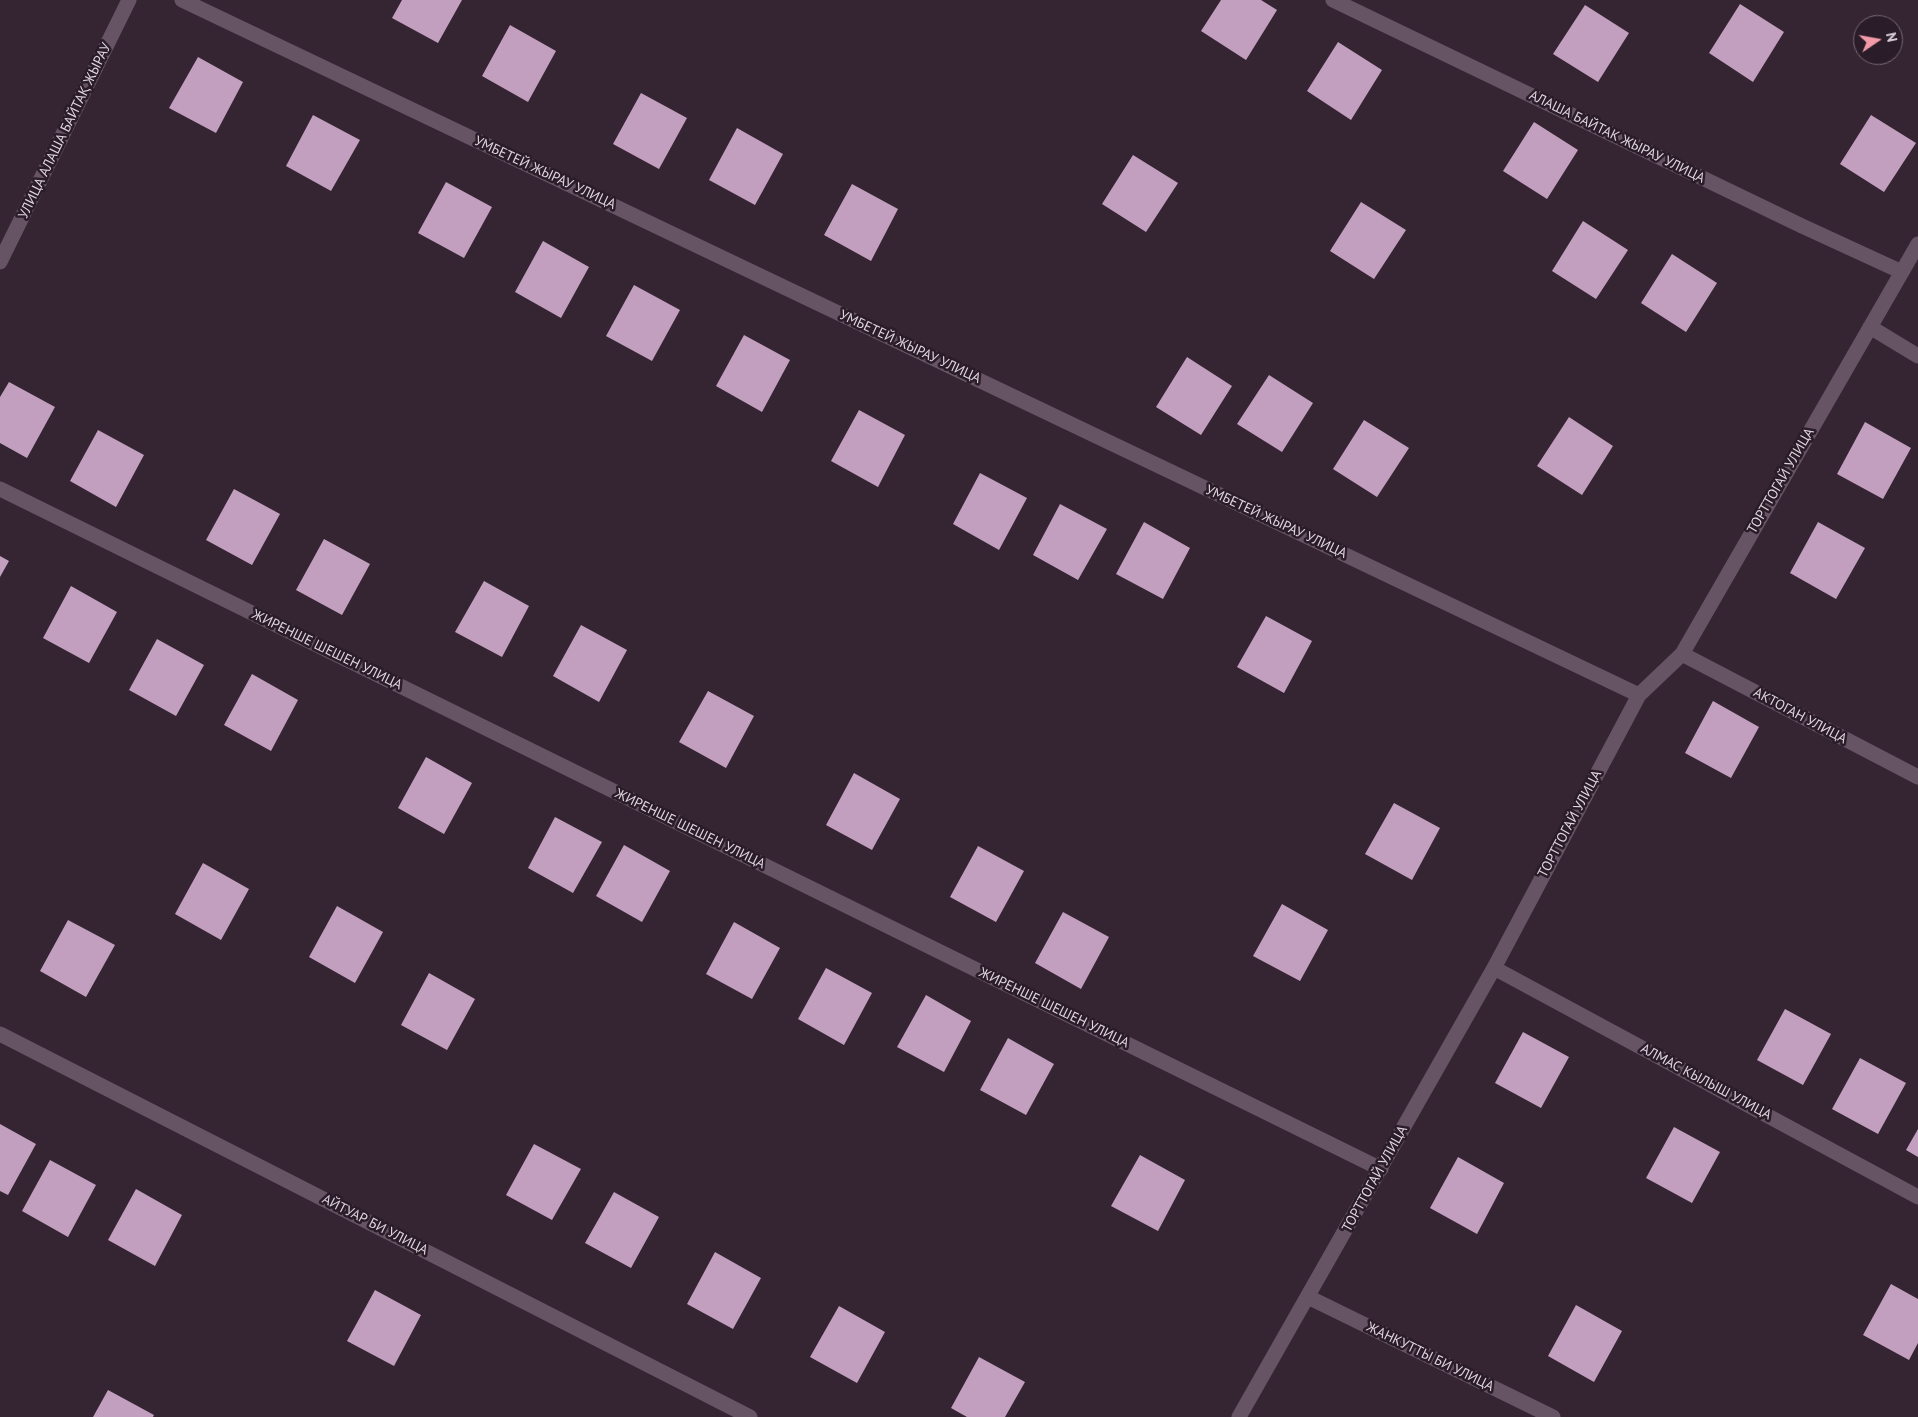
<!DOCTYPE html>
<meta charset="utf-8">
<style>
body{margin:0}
#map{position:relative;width:1918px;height:1417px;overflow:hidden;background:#352533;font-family:"PT Sans",sans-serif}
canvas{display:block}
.north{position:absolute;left:1853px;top:15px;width:50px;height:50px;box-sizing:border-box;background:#2b1c29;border:1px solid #736671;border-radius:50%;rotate:78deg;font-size:14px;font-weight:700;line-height:20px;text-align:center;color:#dfd5de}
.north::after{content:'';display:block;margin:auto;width:18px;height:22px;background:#f39aa8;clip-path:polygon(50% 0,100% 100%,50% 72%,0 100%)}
</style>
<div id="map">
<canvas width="1918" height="1417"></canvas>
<div class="north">N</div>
</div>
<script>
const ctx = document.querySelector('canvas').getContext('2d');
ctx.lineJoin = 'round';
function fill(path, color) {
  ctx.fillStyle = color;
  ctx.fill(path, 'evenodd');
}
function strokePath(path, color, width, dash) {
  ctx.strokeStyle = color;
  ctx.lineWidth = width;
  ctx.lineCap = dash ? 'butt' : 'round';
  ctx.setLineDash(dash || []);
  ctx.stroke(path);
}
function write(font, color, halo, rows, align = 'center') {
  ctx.font = font + ' "PT Sans",sans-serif';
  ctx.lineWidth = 5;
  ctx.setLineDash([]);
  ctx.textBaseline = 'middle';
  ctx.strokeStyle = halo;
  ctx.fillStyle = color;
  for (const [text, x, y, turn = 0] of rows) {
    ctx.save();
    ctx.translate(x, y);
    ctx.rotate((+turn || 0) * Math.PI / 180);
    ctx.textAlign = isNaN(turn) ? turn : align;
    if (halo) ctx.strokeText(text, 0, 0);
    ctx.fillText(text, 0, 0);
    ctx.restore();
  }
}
fill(new Path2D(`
 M402,0H462L438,43L392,18Z
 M1221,0H1261L1277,10L1246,60L1201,31Z
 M1740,4L1784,32L1753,82L1709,53Z
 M1585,5L1629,33L1598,82L1553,54Z
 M510,25L556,51L528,102L482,76Z
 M1338,42L1382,70L1351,120L1307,91Z
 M198,57L243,82L216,133L169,108Z
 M641,93L687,118L659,169L613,144Z
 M313,115L360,140L331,191L286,166Z
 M1871,115L1916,143L1884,192L1840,164Z
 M1534,122L1578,150L1547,199L1503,171Z
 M737,128L783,154L755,205L709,180Z
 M1133,155L1178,183L1146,232L1102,204Z
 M446,182L492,207L464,258L418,233Z
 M852,184L898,209L871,261L824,235Z
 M1361,202L1406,230L1374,279L1330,251Z
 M1583,221L1628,250L1596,299L1552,271Z
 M543,241L589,267L561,318L515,292Z
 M1672,254L1717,283L1686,332L1641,303Z
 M634,285L680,310L652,361L606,336Z
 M744,335L790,360L762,412L716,386Z
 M1187,357L1232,386L1201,435L1156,407Z
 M1269,375L1313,403L1282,452L1237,424Z
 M9,382L55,407L27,458L0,443V397Z
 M859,410L905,435L878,487L831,461Z
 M1569,417L1613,446L1582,495L1537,466Z
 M1364,420L1409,448L1377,497L1333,469Z
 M1865,422L1911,448L1883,499L1837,474Z
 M98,430L144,455L116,507L70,481Z
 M980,473L1027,498L999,550L953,524Z
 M234,489L280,514L252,565L206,540Z
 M1060,504L1107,529L1078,580L1033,555Z
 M1144,522L1190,548L1163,599L1116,574Z
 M1818,522L1865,548L1836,599L1790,573Z
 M324,539L370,564L342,615L296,590Z
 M0,556L9,561L0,577Z
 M484,581L529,606L502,657L455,632Z
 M71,586L117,612L89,663L43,638Z
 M1266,616L1312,641L1284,693L1237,667Z
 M581,625L627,650L599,702L553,676Z
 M157,639L204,665L176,716L129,690Z
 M252,674L298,700L271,751L224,725Z
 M708,691L754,716L726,768L679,742Z
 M1713,701L1759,727L1731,778L1685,753Z
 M426,757L472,783L444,834L398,808Z
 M854,773L900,799L872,850L826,825Z
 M1394,803L1440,828L1412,880L1365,854Z
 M555,817L602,842L573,893L528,868Z
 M624,845L670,871L642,922L596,896Z
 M978,846L1024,871L996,922L950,897Z
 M203,863L249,889L221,940L175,914Z
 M1282,904L1328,930L1300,981L1253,956Z
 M337,906L383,932L355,983L309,957Z
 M1063,912L1109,937L1081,989L1035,963Z
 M68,920L115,945L86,997L40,971Z
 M734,922L780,948L752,999L706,974Z
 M826,968L872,993L844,1045L798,1019Z
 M429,973L475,999L447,1050L401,1025Z
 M926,995L971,1021L944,1072L897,1047Z
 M1785,1009L1831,1034L1803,1085L1757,1060Z
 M1523,1032L1569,1057L1541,1108L1495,1083Z
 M1008,1038L1054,1064L1026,1115L980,1090Z
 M1860,1058L1906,1083L1878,1134L1832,1109Z
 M0,1124L36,1144L8,1195L0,1191Z
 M1674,1127L1720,1152L1692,1203L1646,1178Z
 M1918,1129V1157L1906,1150Z
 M534,1144L581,1169L552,1220L506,1195Z
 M1140,1155L1185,1180L1158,1231L1111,1206Z
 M1458,1157L1504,1183L1477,1234L1430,1208Z
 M50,1160L96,1185L68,1237L22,1211Z
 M136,1189L182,1215L155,1266L108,1240Z
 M614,1192L659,1217L631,1268L585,1243Z
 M715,1252L761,1278L733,1329L687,1304Z
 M1891,1284L1918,1299V1343L1909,1360L1863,1335Z
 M375,1290L421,1315L394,1366L347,1341Z
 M1576,1305L1622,1331L1594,1382L1548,1356Z
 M839,1306L885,1332L857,1383L810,1357Z
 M979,1357L1025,1382L1005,1417H967L951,1408Z
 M108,1390L154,1415L153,1417H93Z`), '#c39fbf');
strokePath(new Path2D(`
 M182,0L1639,695
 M1333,0L1802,226L1902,272
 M0,262L129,0
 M1870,327L1918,356
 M0,489L1381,1169
 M1682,654L1918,777
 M1494,968L1918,1197
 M0,1034L750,1417
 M1308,1297L1553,1417
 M1239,1417L1494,968L1639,695L1682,654L1918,244`), '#665464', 15);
write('14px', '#dfd5de', '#2b1c29', [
 ["УЛИЦА АЛАША БАЙТАҚ ЖЫРАУ",65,131,-64],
 ["АЛАША БАЙТАК ЖЫРАУ УЛИЦА",1617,137,26],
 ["УМБЕТЕЙ ЖЫРАУ УЛИЦА",545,173,25],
 ["УМБЕТЕЙ ЖЫРАУ УЛИЦА",910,347,25],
 ["ТОРТТОГАЙ УЛИЦА",1781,481,-60],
 ["УМБЕТЕЙ ЖЫРАУ УЛИЦА",1276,522,25],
 ["ЖИРЕНШЕ ШЕШЕН УЛИЦА",327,650,26],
 ["АКТОГАН УЛИЦА",1800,716,28],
 ["ТОРТТОГАЙ УЛИЦА",1570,824,-62],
 ["ЖИРЕНШЕ ШЕШЕН УЛИЦА",690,829,26],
 ["ЖИРЕНШЕ ШЕШЕН УЛИЦА",1054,1008,26],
 ["АЛМАС КЫЛЫШ УЛИЦА",1706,1082,28],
 ["ТОРТТОГАЙ УЛИЦА",1375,1179,-61],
 ["АЙТУАР БИ УЛИЦА",375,1225,27],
 ["ЖАНКУТТЫ БИ УЛИЦА",1430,1357,26]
]);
</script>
